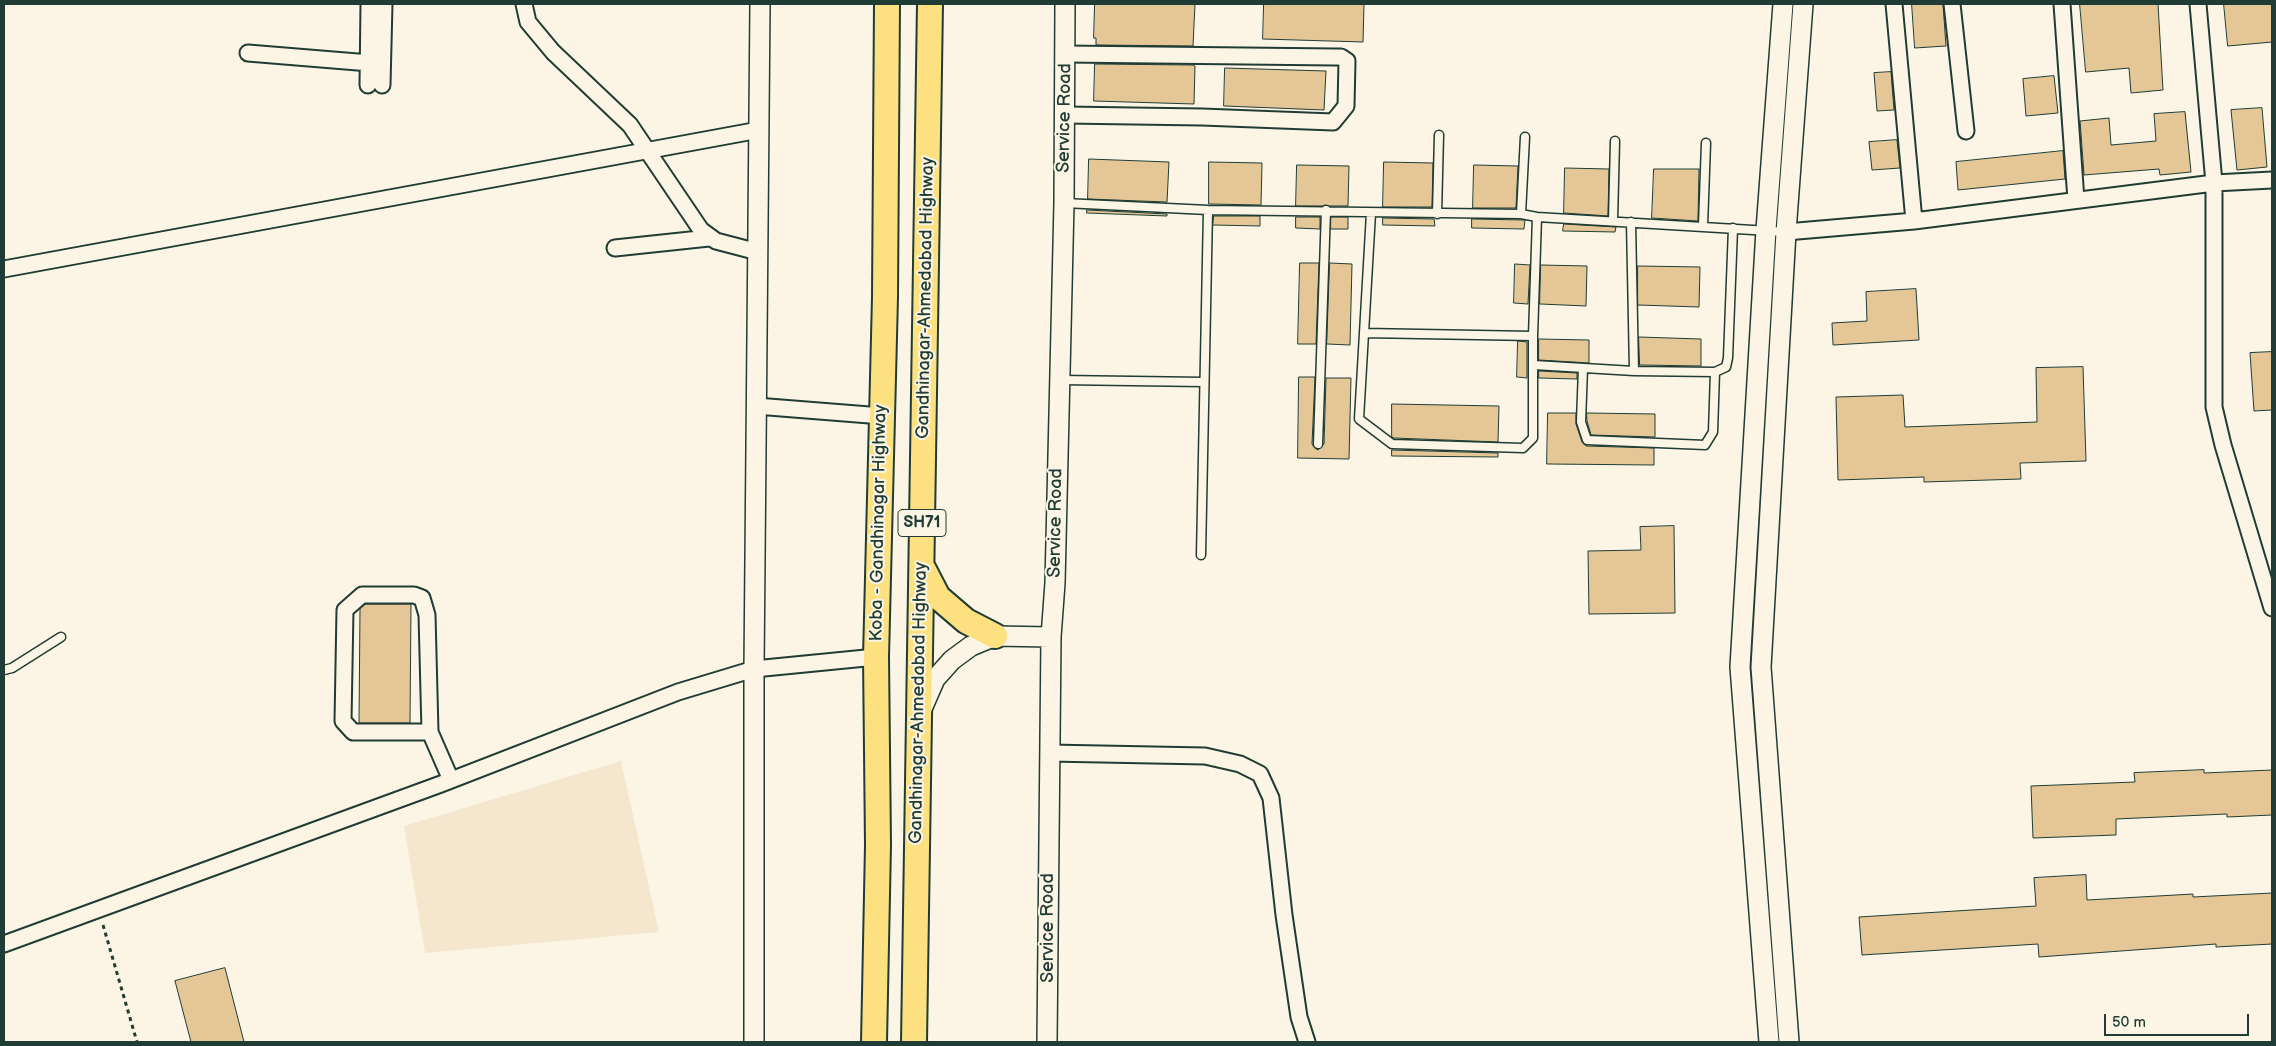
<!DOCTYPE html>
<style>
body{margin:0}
#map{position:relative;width:2276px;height:1046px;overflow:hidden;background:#fcf5e5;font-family:"Balsamiq Sans",sans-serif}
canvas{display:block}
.frame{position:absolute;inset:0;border:5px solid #1f3d34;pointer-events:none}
.scale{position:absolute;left:2104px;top:1014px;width:145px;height:22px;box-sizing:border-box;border:2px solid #1f3d34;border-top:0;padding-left:6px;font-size:15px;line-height:18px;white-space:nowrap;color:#1f3d34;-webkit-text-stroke:4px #fcf5e5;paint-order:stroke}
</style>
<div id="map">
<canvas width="2276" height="1046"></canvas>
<div class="frame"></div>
<div class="scale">50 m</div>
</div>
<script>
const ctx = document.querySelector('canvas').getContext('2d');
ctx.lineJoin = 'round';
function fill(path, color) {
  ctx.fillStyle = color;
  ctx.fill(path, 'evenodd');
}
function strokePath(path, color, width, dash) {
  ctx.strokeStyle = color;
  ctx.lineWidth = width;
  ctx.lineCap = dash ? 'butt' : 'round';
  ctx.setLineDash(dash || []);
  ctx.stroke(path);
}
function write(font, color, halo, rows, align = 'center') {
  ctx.font = font + ' "Balsamiq Sans",sans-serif';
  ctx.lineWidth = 4;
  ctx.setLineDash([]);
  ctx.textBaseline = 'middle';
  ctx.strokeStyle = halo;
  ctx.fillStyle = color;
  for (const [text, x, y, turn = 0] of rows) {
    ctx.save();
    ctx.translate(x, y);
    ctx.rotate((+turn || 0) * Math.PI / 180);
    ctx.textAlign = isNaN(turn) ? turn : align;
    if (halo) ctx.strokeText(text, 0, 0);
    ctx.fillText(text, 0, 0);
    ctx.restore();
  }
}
fill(new Path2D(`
 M621,761L659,932L425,953L404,826Z`), '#f5e7ce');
const building = new Path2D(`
 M1095,4H1195L1193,46L1096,45V38H1094Z
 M1264,4H1364L1363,42L1263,39Z
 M1912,4H1943L1946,46L1915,48Z
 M2080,4H2158L2163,90L2131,93L2129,68L2086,72Z
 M2224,4H2272V42L2228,46Z
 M1095,64L1193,65L1195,66L1194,104L1094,101Z
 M1225,68L1326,71L1324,110L1224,106Z
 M1891,72L1894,110L1877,111L1874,73Z
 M2054,76L2058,113L2026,116L2023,79Z
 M2262,108L2267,167L2237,170L2231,110Z
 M2185,112L2191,172L2160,175L2159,169L2084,175L2080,121L2109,118L2111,145L2156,141L2154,114Z
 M1897,140L1900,168L1872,170L1869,142Z
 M2063,151L2065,179L1958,190L1956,162Z
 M1089,159L1169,162L1167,202L1088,199Z
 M1209,162L1262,163L1261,205L1209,204Z
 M1384,162L1433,163L1432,207H1383Z
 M1297,165L1349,166L1348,206H1296Z
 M1474,165L1518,166L1516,208H1473Z
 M1565,168L1609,169L1608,216L1564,213Z
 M1654,169H1699L1698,221L1652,218Z
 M1087,210L1167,214V216L1087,213Z
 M1214,216H1260V226L1213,225Z
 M1296,217H1320V229L1296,228Z
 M1331,217H1348V229H1331Z
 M1383,218L1434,219L1435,226L1383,225Z
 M1472,219L1525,220L1524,229L1472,228Z
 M1564,224L1616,227L1615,232L1563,231Z
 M1300,263H1319L1316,344H1298Z
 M1330,263L1352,264L1350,345L1327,344Z
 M1515,264L1530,265L1528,304L1514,303Z
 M1541,265L1587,266L1586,306L1540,304Z
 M1638,266L1700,267L1699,307L1638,305Z
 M1916,289L1919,340L1833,345L1832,323L1867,321L1866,292Z
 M1639,337L1701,339V366L1640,365Z
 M1539,339L1589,340V363L1539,360Z
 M1518,341L1527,342V378L1517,377Z
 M2272,352V410L2254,411L2250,353Z
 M2083,367L2086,461L2020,463L2021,479L1924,482V477L1838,480L1836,397L1903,395L1905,427L2037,422L2036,368Z
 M1539,371L1577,373V379L1539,378Z
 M1299,377H1315L1312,444L1315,448L1318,450L1324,444L1326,378H1351L1349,459L1298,458Z
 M1392,404L1499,406L1498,442L1394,438L1392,437Z
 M1548,413H1576V424L1582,442L1586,446L1654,448V465L1547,464Z
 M1587,413L1655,414V437L1591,435L1587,421Z
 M1392,450L1498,453V457L1392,456Z
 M1674,526L1675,613L1589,614L1588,551L1641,550L1640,527Z
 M366,604H411L410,723H359L360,609Z
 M2204,770V773L2272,770V815L2227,817V814L2116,819V835L2033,838L2031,786L2135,782L2134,773Z
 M2086,875L2087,900L2193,894V897L2272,893V944L2216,947V944L2039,957L2038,944L1862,955L1859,917L2036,906L2034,878Z
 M225,968L244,1042H191L175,981Z`);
fill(building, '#e4c697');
strokePath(building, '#1f3d34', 1);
const service = new Path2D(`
 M1064,203L1208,210L1521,214L1537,217L1786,232
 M1371,213L1359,419L1392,444L1523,448L1533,438V336L1537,217
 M1437,214L1439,135
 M1521,214L1525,137
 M1613,221L1615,141
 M1631,222L1634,371
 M1703,226L1706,143
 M1364,333L1533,336
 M1534,365L1634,371L1715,372L1726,367L1728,358L1733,228
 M1583,368L1581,422L1587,440L1705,445L1713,432L1715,372
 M1060,380L1204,382
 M1318,444L1326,210
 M1201,555L1208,210
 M4,670L12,668L61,637`);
const minor = new Path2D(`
 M524,4L528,22L553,52L630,125L701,230L716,241L758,252
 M1894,4L1914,221
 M1952,4L1966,131
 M2062,4L2076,200
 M248,53L382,64
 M368,85L369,4
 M382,85L384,4
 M1065,115L1202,117L1333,122L1346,106L1347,61L1341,57H1335L1065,54
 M2272,180L2214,183V407L2223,445L2272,608
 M1786,232L1914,221L2214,183L2198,4
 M615,248L709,238
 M4,269L759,130
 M756,406L882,416
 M430,732H353L343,721L345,610L362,595H414L422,598L427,615L430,732L451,780
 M1049,753L1205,756L1240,764L1260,774L1271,798L1284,915L1299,1017L1307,1042
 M4,944L441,784L678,692L754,669L876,657`);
const tertiary = new Path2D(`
 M921,711L935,679L952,660L971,646L995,636L1051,637
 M754,1042V669L760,4
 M1047,1042L1051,637L1055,583L1064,203L1065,4
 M1769,1042L1740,667L1766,230L1783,4
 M1789,1042L1761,667L1786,232L1803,4`);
const primary = new Path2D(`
 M923,568L938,597L966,621L995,636
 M874,1042L878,845L876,657L885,297L887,4
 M914,1042L930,4`);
strokePath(service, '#1f3d34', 11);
strokePath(minor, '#1f3d34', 19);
strokePath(tertiary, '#1f3d34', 22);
strokePath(primary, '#1f3d34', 28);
strokePath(new Path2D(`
 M103,925L137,1042`), '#1f3d34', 3, [4, 4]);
strokePath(service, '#fcf5e5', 8);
strokePath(minor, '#fcf5e5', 15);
strokePath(tertiary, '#fcf5e5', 19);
strokePath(primary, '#fde080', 24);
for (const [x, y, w] of [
 [922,523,48]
]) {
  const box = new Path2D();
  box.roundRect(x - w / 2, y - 13.5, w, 27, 4);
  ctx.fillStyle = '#fcf5e5';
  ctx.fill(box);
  strokePath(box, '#1f3d34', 1);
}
write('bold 16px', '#1f3d34', null, [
 ["SH71",922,523]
]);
write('18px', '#1f3d34', '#fcf5e5', [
 ["Service Road",1065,118,-89],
 ["Gandhinagar-Ahmedabad Highway",926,298,-89],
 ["Koba - Gandhinagar Highway",879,523,-89],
 ["Service Road",1056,523,-89],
 ["Gandhinagar-Ahmedabad Highway",919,703,-89],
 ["Service Road",1048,928,-90]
]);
</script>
